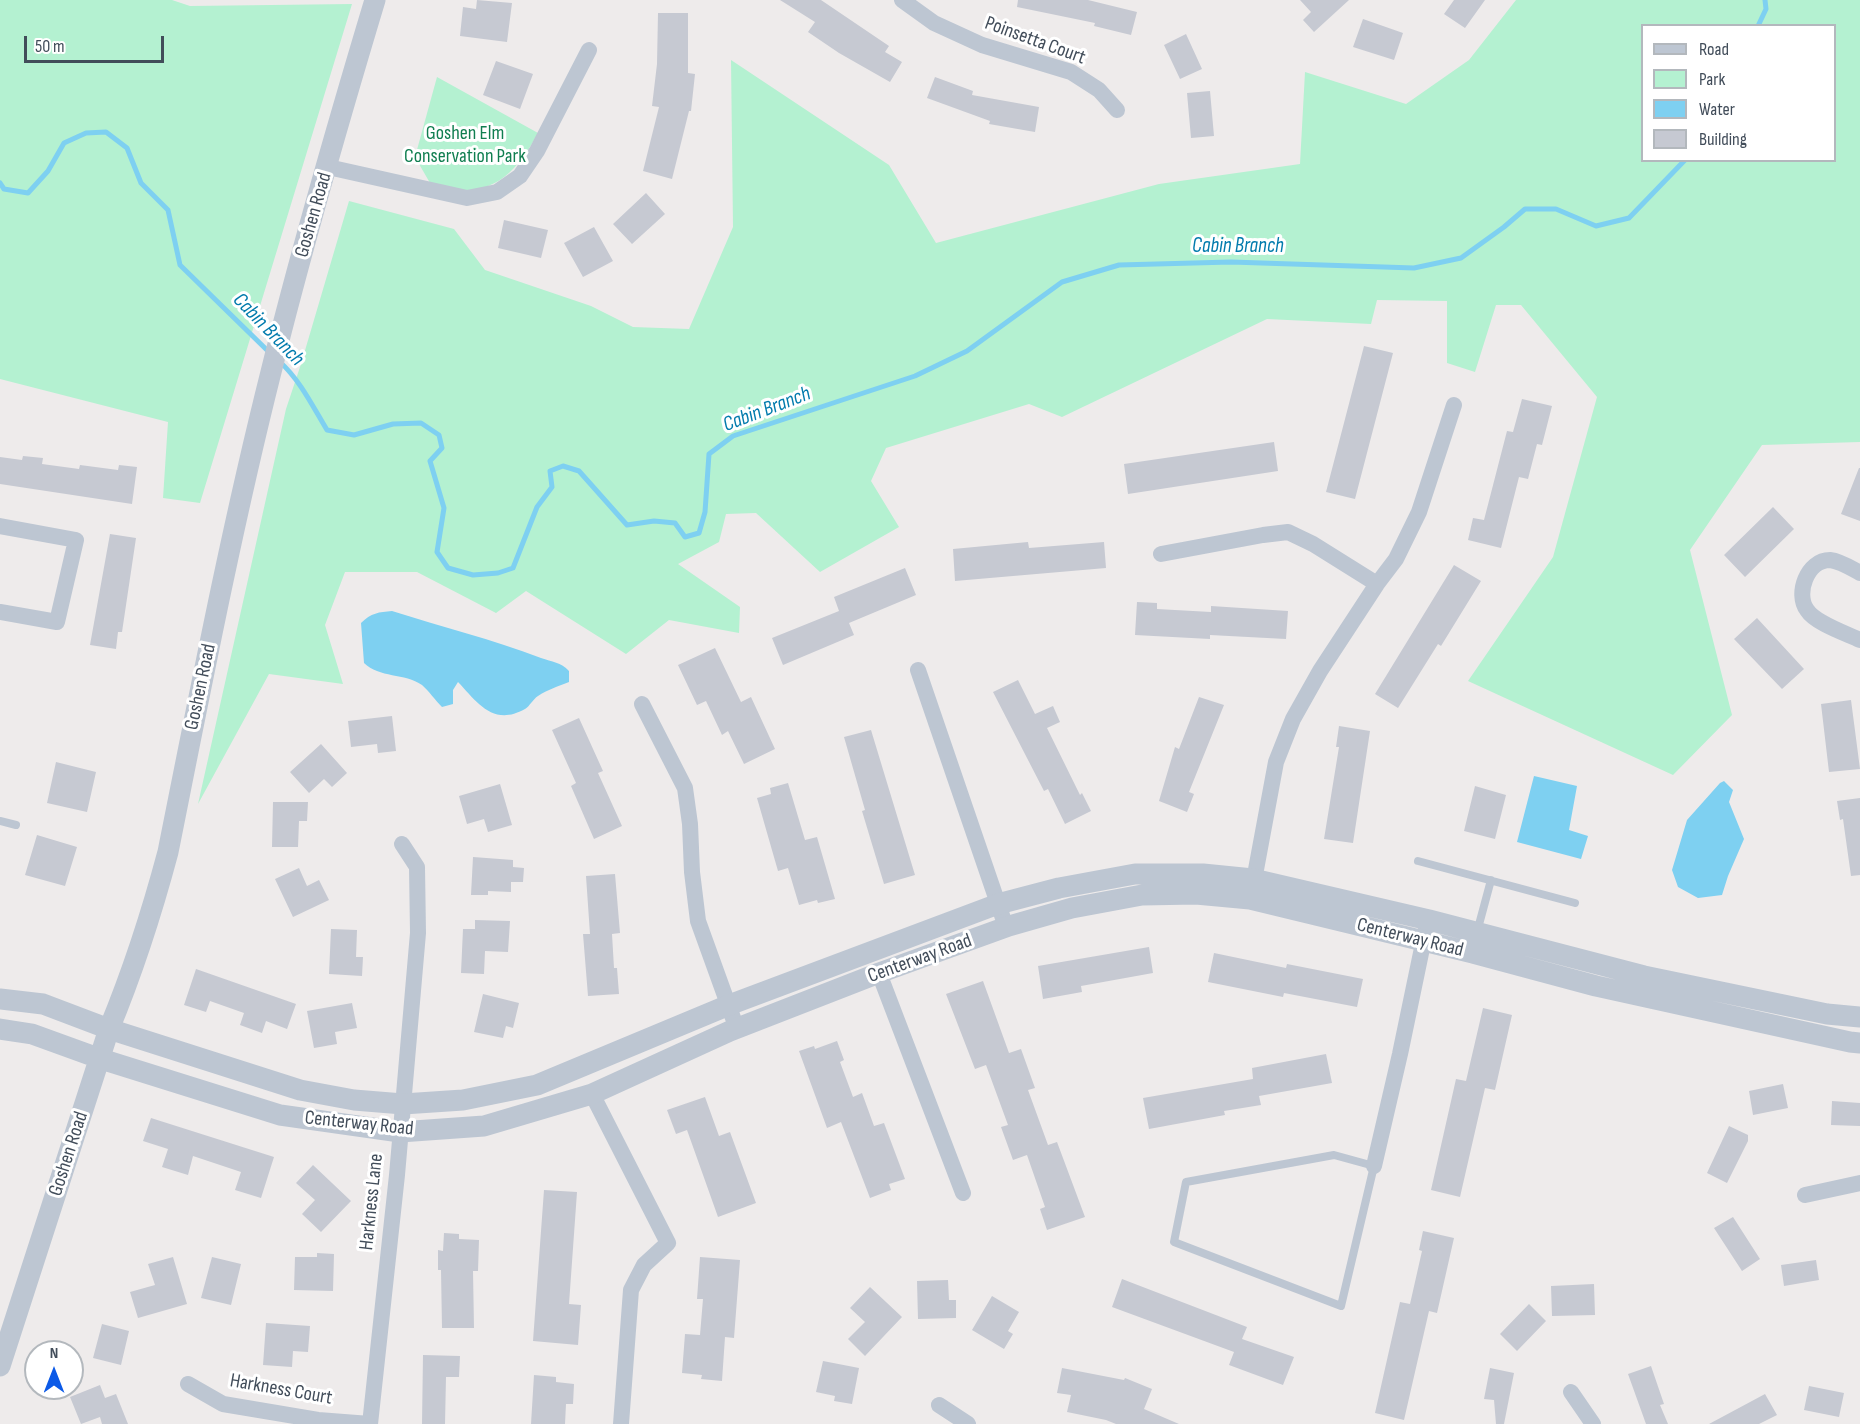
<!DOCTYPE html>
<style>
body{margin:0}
#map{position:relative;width:1860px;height:1424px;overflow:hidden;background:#eeebeb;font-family:"Sofia Sans Condensed",sans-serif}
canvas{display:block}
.legend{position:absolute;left:1641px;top:24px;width:195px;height:138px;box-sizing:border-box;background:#fff;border:2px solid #b3b8bd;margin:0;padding:8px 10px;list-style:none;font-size:18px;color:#424d5a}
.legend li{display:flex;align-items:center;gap:12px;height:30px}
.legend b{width:30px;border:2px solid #b3b8bd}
.north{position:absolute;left:24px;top:1340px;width:60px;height:60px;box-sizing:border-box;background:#fff;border:2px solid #b3b8bd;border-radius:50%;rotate:0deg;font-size:16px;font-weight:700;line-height:24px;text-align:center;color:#424d5a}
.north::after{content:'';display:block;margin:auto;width:21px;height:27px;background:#0c5ae7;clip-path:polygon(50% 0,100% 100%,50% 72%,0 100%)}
.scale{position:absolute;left:24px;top:36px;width:140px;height:27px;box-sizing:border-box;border:3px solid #424d5a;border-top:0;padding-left:8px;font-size:18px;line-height:21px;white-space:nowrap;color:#424d5a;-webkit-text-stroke:4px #fff;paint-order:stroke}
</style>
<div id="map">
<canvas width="1860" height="1424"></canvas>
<ul class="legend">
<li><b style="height:8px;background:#bdc6d2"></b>Road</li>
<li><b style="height:16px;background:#b4f1d1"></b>Park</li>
<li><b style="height:16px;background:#7ed0f1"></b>Water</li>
<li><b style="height:16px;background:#c6c9d2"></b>Building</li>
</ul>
<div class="north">N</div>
<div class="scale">50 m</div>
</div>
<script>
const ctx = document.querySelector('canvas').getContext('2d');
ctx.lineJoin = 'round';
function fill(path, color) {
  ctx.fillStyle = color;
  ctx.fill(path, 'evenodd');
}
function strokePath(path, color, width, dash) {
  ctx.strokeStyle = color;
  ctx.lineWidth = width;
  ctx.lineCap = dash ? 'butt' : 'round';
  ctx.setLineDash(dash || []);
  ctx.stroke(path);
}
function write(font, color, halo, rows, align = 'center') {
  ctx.font = font + ' "Sofia Sans Condensed",sans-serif';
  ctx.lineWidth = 6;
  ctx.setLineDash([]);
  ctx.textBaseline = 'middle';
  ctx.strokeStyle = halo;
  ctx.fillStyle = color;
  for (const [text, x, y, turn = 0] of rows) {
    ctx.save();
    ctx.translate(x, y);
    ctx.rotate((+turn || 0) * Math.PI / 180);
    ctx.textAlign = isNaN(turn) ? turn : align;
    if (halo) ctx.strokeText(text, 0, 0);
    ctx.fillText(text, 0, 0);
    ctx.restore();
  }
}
fill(new Path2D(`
 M0,0H172L190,6L352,4L200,503L163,498L168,422L0,379Z
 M1516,0H1860V442L1762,445L1690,550L1732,715L1673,775L1468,681L1553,557L1597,397L1521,305H1496L1475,372L1447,363V301L1377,300L1371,324L1267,319L1062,417L1029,404L886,448L871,481L899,527L820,572L756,513L726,514L719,542L678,564L740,607L739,633L669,620L626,654L526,591L496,613L417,572H345L325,625L343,684L269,674L198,804L286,409L301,364L349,201L454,229L485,270L591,306L633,327L689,329L733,227L731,60L889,165L936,243L1159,184L1300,164L1305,72L1406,104L1469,60ZM1642,26H1834V160H1642Z
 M437,77L538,133C521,165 498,194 458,190C448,189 439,185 430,183L415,157Z`), '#b4f1d1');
fill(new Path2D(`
 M392,611C442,627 492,639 541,658C552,662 561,662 569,671V682C559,686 547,690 538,696C533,699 530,706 525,709C493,727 477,702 458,682L453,690V704L442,707C435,700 429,691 422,685C405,673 379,678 364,663L361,623C371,613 379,612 392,611Z
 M1534,776L1577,786L1569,830L1588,836L1581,859L1517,842Z
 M1724,781L1733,790L1729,802L1744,839L1728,876L1722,895L1698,898L1678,887L1672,870L1687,820L1720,783Z`), '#7ed0f1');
strokePath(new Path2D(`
 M1758,26L1766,9L1765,0
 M0,183L4,189L28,193L48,171L64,143L86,133L106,132L127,148L141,183L168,210L180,265L271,354
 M280,362C300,380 313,407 327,430L354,435L393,424L421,423L439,435L442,448L430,461L444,508L437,552L448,568L473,575L498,573L513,568L537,507L552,487L550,471L563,466L579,471L627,525L654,521L675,523L685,537L699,533L705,512L709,454L733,436L915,376L967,351L1062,282L1119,265L1231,262L1414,268L1461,258L1504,227L1525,209H1556L1596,226L1629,218L1685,160`), '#7ed0f1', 5);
fill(new Path2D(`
 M477,0L512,3L507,42L460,36L463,7L476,9Z
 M780,0H821L889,46L885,52L902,62L890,82L839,53L808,32L815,22Z
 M1018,0H1088L1137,12L1131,35L1094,26L1095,23L1017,7Z
 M1300,0H1349L1314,32L1303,20L1311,12Z
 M1454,0H1485L1465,28L1444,14Z
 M658,13H688V73L695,74L691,111H689L672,179L643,171L659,107L652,106L657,64Z
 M1363,19L1403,33L1394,60L1353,47Z
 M1186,34L1202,69L1180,79L1164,45Z
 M496,61L533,74L520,109L483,95Z
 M935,77L973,91L972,95L1039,107L1035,132L989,124L990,121L927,98Z
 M1210,91L1214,136L1191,138L1187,93Z
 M646,193L665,214L632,244L613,224Z
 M504,220L548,230L541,258L498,248Z
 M594,227L613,261L583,277L564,243Z
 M1364,346L1393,353L1355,499L1326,492Z
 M1522,399L1552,406L1542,445L1537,444L1528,479L1519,477L1501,548L1468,540L1473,518L1484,520L1507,431L1513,432Z
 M1274,442L1278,471L1128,494L1124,464Z
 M23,456L43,458L42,464L79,469L80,465L118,470L119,465L137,467L132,504L0,484V457L22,460Z
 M1859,468H1860V521L1841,514Z
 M1773,507L1794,529L1745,577L1724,555Z
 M110,534L136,538L122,632H118L116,649L90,645Z
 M1028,542L1029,548L1104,542L1106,568L955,581L953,549Z
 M1454,565L1481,581L1441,646L1438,644L1398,708L1375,694Z
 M905,568L916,595L849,623L854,635L783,665L772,638L839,611L834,597Z
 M1137,602L1157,603V609L1211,612V606L1288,611L1286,639L1210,635V639L1135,635Z
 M1757,618L1804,669L1782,689L1734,639Z
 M715,648L741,702L751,697L775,749L744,764L728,731L722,735L706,701L697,705L678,665Z
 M1018,680L1035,714L1053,706L1060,722L1047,728L1080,795L1082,793L1091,811L1065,824L1048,789L1044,791L993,692Z
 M1199,697L1224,705L1189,792L1194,794L1187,812L1159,801L1175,747L1179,749Z
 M1851,700L1860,769L1829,772L1821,704Z
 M392,716L396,751L378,753L377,744L351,747L348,721Z
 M579,718L603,771L598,773L622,826L594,839L571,786L576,783L552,730Z
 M1339,726L1370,731L1353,843L1324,839L1339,747H1336Z
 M871,730L915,875L884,884L862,811L865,810L844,737Z
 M321,744L347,773L332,787L324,779L309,793L290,772Z
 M56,762L96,772L87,812L47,803Z
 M788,783L805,840L817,837L835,899L818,903L817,900L799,905L788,868L778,871L757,798L771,794L770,788Z
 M500,784L512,825L488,832L484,819L467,824L459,796Z
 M1475,786L1506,795L1495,839L1464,831Z
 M1860,798V875L1851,876L1843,819L1840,820L1837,801Z
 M273,802H308L307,821H299L298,847H272Z
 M37,835L77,847L65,886L25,875Z
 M473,857L513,860V867L524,868L523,882H511V892L488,891V895H471Z
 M299,868L307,886L319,880L329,900L293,917L275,879Z
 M615,874L620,933L612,934L614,968H617L619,994L588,996L583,934H590L586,876Z
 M475,920L510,921L508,952L485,951L484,974L461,973L463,929H475Z
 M331,929L357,930L356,957H363L362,976L329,974Z
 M1149,947L1153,973L1081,986L1082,992L1043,999L1038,966Z
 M1214,953L1286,968L1287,964L1363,979L1357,1007L1284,993L1283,997L1208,982Z
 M196,969L296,1004L287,1029L266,1021L262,1033L240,1025L244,1013L210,1001L206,1012L184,1005Z
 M983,981L1009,1053L1021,1049L1035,1088L1028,1090L1048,1145L1057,1142L1085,1217L1047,1230L1040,1209L1045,1207L1027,1155L1013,1160L1001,1127L1008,1125L986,1065L975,1069L946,994Z
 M483,994L519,1003L513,1028L506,1026L503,1038L474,1032Z
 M352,1003L357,1028L335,1032L337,1044L314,1048L307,1011Z
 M1483,1008L1512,1015L1495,1090L1485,1088L1460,1197L1431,1190L1456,1079L1466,1081Z
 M837,1041L844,1060L840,1062L853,1097L862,1093L874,1126L884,1123L905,1179L889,1184L891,1190L870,1198L841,1122L827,1128L799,1051L814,1046L815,1049Z
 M1326,1054L1332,1083L1259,1096L1261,1105L1224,1111L1225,1115L1149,1129L1143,1098L1253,1079L1252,1068Z
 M1783,1084L1788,1108L1753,1115L1749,1091Z
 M705,1097L719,1136L730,1132L756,1203L718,1217L687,1130L676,1134L667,1110Z
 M1832,1101L1860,1103V1126L1831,1125Z
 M151,1118L274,1157L261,1198L235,1190L241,1172L193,1156L188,1175L162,1167L168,1149L143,1141Z
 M1729,1126L1748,1135V1141L1727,1183L1707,1173Z
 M313,1165L351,1201L321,1232L302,1214L315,1200L296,1183Z
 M544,1190L577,1192L569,1304L581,1305L578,1345L533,1341Z
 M1733,1217L1760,1259L1742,1271L1714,1228Z
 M1423,1231L1454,1238L1437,1313L1429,1311L1404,1420L1375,1413L1400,1302L1410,1304L1422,1251L1419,1250Z
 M444,1233L459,1234V1239L479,1240L478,1271H473L474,1328H442L441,1270H438V1250L443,1251Z
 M317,1253L334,1254L333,1291L294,1290L295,1257H317Z
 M173,1257L187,1304L138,1318L130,1292L155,1285L148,1264Z
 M212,1257L241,1264L231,1305L201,1298Z
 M700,1257L740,1260L734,1338L725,1337L722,1381L701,1379L702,1375L682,1373L685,1334L700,1335L703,1299H697Z
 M1816,1260L1819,1280L1784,1286L1781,1265Z
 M1122,1279L1247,1327L1242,1339L1294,1357L1283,1385L1229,1365L1234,1352L1112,1307Z
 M948,1280L949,1300H956V1318L918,1319L917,1281Z
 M1594,1284L1595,1315L1552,1316L1551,1286Z
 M870,1287L902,1317L865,1356L848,1339L865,1322L850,1308Z
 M992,1296L1019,1312L1008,1331L1013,1334L1004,1349L972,1330Z
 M1529,1304L1546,1321L1517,1351L1500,1334Z
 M266,1323L310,1326L308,1352L293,1351L292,1367L263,1365Z
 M102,1324L129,1331L121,1365L93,1358Z
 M423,1355L460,1356L459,1377H446L445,1424H422Z
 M823,1361L859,1368L852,1404L834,1401L835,1396L816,1392Z
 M1651,1366L1664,1404L1660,1405L1668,1424H1646L1628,1374Z
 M1062,1368L1124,1380L1125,1378L1152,1389L1144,1409L1179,1424H1116L1106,1420L1067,1412L1071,1395L1057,1393Z
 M1490,1368L1514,1373L1504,1424H1496L1494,1400L1484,1399Z
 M534,1375L556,1377V1382L574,1384L573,1404H566L565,1424H531Z
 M100,1385L105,1398L116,1394L128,1424H102L100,1417L81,1424L70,1397Z
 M1809,1386L1844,1393L1839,1417L1804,1410Z
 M1765,1394L1777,1415L1759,1424H1709Z`), '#c6c9d2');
strokePath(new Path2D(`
 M0,821L16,825
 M1418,861L1575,903
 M1477,932L1491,880
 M1334,1155L1374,1166L1341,1306L1174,1242L1186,1182Z`), '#bdc6d2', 8);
strokePath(new Path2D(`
 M902,0L934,23L982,45L1071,72L1099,90L1117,110
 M328,167L467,198L497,192L520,176L537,151L589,50
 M0,526L76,540L57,622L0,612
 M1161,554L1263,535L1288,532L1313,544L1377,584
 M1860,573C1851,568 1840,561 1830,560C1807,560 1795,594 1807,610C1815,623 1845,633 1860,640
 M918,670L1006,927
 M642,704L685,788L690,824L692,872L698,921L737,1029
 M1252,891L1276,762L1293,719L1320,671L1377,584L1396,559L1419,512L1454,405
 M879,973L963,1193
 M592,1094L668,1243L644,1265L631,1290L621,1424
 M1374,1166L1400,1054L1426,929
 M1805,1195L1860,1183
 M188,1384L223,1404L318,1420L370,1424
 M1571,1392L1593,1424
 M939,1405L968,1424
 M370,1424L397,1175L418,933L417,867L402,844`), '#bdc6d2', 16);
strokePath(new Path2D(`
 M0,999L43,1004L109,1029L300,1090L354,1100L403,1104L463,1100L537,1085L729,1005L998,904L1059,888L1135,874H1203L1253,879L1429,920L1644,976L1827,1014L1860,1017
 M0,1029L32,1034L101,1059L280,1115L400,1132L484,1126L592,1094L730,1031L879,973L1009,926L1072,908L1142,895L1196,894L1250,899L1473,953L1596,986L1850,1042L1860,1043
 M0,1366L109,1029C133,971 152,912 168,852C200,692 231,531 271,372C302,247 338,123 375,0`), '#bdc6d2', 21);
write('20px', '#424d5a', '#fff', [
 ["Poinsetta Court",1035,41,20],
 ["Goshen Road",314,215,-74],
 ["Goshen Road",201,687,-78],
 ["Centerway Road",1410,938,14],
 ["Centerway Road",920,959,-20],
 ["Centerway Road",359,1124,6],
 ["Goshen Road",69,1154,-72],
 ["Harkness Lane",372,1202,-84],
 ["Harkness Court",281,1390,10]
]);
write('20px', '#107e50', '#fff', [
 ["Goshen Elm",465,134],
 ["Conservation Park",465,157]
]);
write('italic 21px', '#027bad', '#fff', [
 ["Cabin Branch",1238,247],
 ["Cabin Branch",268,330,46],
 ["Cabin Branch",767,410,-21]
]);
</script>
